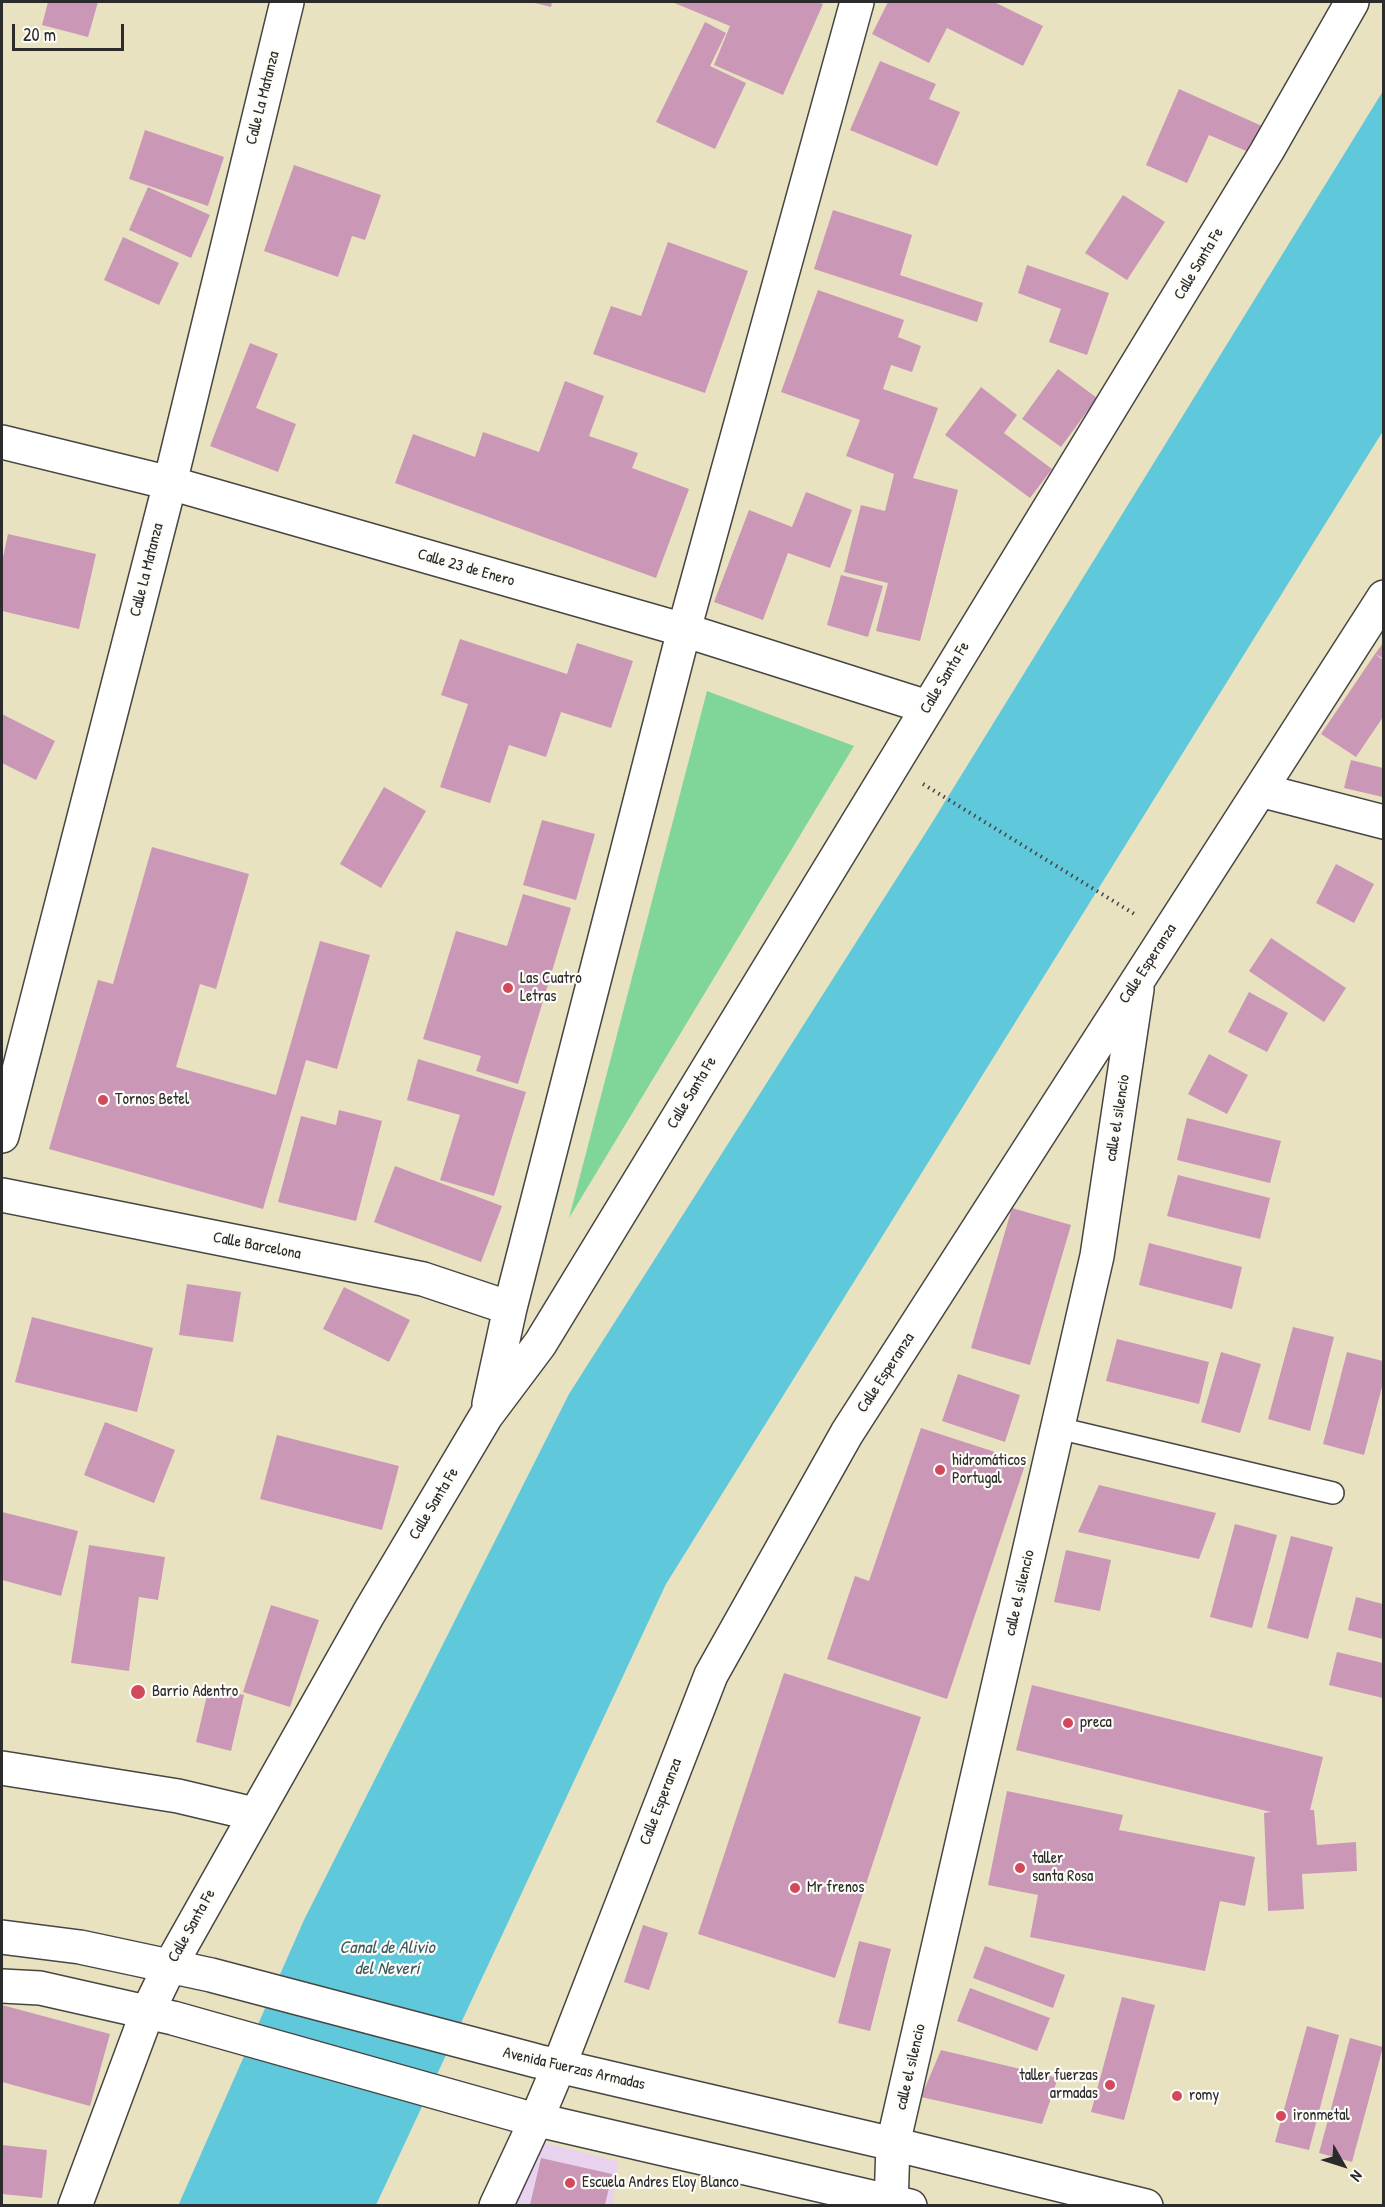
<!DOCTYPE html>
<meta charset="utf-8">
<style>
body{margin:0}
#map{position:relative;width:1385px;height:2207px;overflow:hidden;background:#e8e2c1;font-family:"Patrick Hand",sans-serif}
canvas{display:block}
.frame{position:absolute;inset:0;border:3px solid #2b2b2b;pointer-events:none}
.north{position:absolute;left:1313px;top:2135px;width:60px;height:60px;-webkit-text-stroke:4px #fdfcf7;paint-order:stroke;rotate:129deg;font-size:16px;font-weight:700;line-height:24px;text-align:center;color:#2b2b2b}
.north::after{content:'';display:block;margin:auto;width:21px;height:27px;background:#2b2b2b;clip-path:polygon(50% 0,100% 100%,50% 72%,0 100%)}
.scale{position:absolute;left:12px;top:24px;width:112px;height:27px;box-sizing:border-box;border:3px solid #2b2b2b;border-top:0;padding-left:8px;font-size:18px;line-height:21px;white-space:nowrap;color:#2b2b2b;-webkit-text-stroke:4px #fdfcf7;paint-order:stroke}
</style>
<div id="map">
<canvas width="1385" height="2207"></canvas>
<div class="frame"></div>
<div class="north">N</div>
<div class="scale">20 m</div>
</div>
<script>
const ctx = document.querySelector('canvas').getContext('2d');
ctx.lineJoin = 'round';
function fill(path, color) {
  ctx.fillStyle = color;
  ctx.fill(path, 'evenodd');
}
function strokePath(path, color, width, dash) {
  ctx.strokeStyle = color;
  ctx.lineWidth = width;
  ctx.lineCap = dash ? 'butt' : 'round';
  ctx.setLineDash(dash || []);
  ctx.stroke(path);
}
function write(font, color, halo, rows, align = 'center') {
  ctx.font = font + ' "Patrick Hand",sans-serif';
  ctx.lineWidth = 4.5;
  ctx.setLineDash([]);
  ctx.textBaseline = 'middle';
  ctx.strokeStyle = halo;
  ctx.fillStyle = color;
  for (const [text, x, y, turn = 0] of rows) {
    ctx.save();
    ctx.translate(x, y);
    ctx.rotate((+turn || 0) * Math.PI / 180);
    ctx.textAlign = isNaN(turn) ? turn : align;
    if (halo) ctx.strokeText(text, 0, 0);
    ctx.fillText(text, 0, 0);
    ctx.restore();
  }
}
fill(new Path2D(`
 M544,2143L618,2161L613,2205L513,2206Z`), '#e9d2ed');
fill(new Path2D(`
 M707,691L854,746L569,1218Z`), '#80d598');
fill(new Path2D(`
 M1383,91V431L666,1584L376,2205L178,2206L304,1920L569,1394L930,826Z`), '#5fc8db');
fill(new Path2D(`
 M48,2H98L88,37L42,25Z
 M531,2H552L551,7Z
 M672,2H817L823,4L783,95L714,65L730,26Z
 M888,2H994L1043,26L1023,66L947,28L929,63L872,34Z
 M705,22L726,33L710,66L746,83L715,149L656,122Z
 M880,61L936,84L929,99L960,112L937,166L850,130Z
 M1179,89L1262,126L1251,153L1209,135L1187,183L1146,165Z
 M145,130L224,157L208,206L129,179Z
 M294,165L381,195L365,240L352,236L338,277L264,251Z
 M148,187L210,215L191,258L129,230Z
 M1123,195L1165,222L1127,280L1085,253Z
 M833,210L912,235L900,275L983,303L977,322L814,269Z
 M123,237L179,263L159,305L104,280Z
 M668,242L748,271L705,393L593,354L611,306L641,316Z
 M1027,265L1109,293L1087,355L1049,342L1061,309L1018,293Z
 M818,290L904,320L898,337L921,346L912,372L891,365L883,389L938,408L913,478L958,490L920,641L876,631L888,583L844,572L861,505L885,511L894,474L846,456L860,420L781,392Z
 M250,343L278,354L256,408L296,424L278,472L210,446Z
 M1058,369L1097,398L1061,447L1022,419Z
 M565,381L604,396L589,436L638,453L632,468L689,489L656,578L395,483L413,434L475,457L483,432L539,452Z
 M981,387L1017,415L1004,433L1052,469L1030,498L945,435Z
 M806,492L852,510L830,568L788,553L763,620L714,602L749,510L792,527Z
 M8,534L96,554L79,629L2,611V562Z
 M841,575L883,586L868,637L827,625Z
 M460,639L567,674L577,643L633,661L611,728L561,712L546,757L509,745L490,803L440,787L468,704L441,695Z
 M1383,643V658L1375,654L1383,660V717L1356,757L1321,734L1375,654Z
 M2,714L55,741L36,780L2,763Z
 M1351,760L1383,768V797L1344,788Z
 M384,787L426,811L381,888L340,864Z
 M542,820L595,834L576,900L523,885Z
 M152,847L249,874L216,989L200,984L176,1067L276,1095L320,941L370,955L337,1069L306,1060L263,1209L49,1149L98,980L113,984Z
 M1336,864L1374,884L1354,923L1316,903Z
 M523,894L571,908L518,1084L476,1071L481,1056L423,1039L456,931L507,946Z
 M1271,938L1346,988L1324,1022L1249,971Z
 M1249,992L1288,1013L1267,1052L1228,1032Z
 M1209,1054L1248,1075L1227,1114L1188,1094Z
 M418,1059L526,1092L494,1196L440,1180L460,1115L407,1100Z
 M339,1110L382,1121L356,1221L278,1202L301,1116L336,1125Z
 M1187,1118L1281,1141L1270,1183L1177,1160Z
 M395,1166L502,1206L481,1262L374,1222Z
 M1178,1175L1270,1198L1260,1239L1167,1216Z
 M1012,1208L1071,1225L1030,1365L971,1348Z
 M1149,1243L1242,1267L1232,1309L1139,1285Z
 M187,1284L241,1292L233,1342L179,1335Z
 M344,1287L410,1320L389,1362L323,1329Z
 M32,1317L153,1348L137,1412L15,1382Z
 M1293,1327L1334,1337L1310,1431L1268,1419Z
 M1117,1339L1209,1362L1199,1404L1106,1381Z
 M1221,1352L1261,1364L1240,1433L1201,1422Z
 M1347,1352L1383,1361V1383L1364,1455L1323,1444Z
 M958,1374L1020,1395L1005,1442L942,1421Z
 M105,1422L175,1450L154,1503L84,1475Z
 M921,1428L1026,1462L947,1699L827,1659L855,1576L869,1581Z
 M277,1435L399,1466L382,1530L260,1499Z
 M1099,1485L1216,1513L1199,1559L1078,1532Z
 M2,1512L78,1531L61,1596L2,1580Z
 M1235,1524L1277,1535L1252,1628L1210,1617Z
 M1291,1536L1333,1547L1308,1639L1267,1628Z
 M89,1545L165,1557L158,1600L139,1597L129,1671L71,1663Z
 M1066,1550L1111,1560L1100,1611L1054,1602Z
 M1356,1597L1383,1604V1639L1348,1630Z
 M271,1605L319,1620L290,1707L243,1692Z
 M1337,1652L1383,1663V1698L1329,1685Z
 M784,1673L921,1717L835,1978L698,1934Z
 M1032,1685L1323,1757L1310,1810H1314L1317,1845L1356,1842L1357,1871L1302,1874L1304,1909L1268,1911L1264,1813L1271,1812L1016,1750Z
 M209,1687L244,1695L231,1751L196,1742Z
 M1007,1791L1123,1815L1119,1830L1255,1857L1245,1906L1220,1901L1205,1971L1030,1937L1038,1895L988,1885Z
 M643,1925L668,1933L649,1990L624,1982Z
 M859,1941L891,1949L870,2031L838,2023Z
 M985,1946L1065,1975L1053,2008L973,1978Z
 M970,1988L1050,2018L1037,2051L957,2021Z
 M1122,1997L1155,2005L1124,2120L1091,2112Z
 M2,2005L110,2034L90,2106L2,2082Z
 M1307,2026L1339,2035L1309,2150L1275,2142Z
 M1350,2038L1383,2047L1352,2162L1319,2153Z
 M941,2050L1058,2078L1042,2124L921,2097Z
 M2,2145L47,2150L42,2198L2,2194Z
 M541,2158L612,2174L605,2205H530Z`), '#ca98b6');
const service = new Path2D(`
 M1058,1428L1333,1493`);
const minor = new Path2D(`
 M2,442L170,483L684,630L927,707
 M1260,790L1384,822
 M2,1136L170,483L287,2
 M2,1195L423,1279L510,1308
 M489,1404L510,1308L684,630L857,2
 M2,1768L178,1796L254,1814
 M75,2206L147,2013L170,1966L369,1613L486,1416L540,1344L1267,151L1352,2
 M496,2206L537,2118L559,2066L711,1675L847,1433L1384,597
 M891,2206L893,2144L1097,1256L1137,989`);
const tertiary = new Path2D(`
 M2,1937L80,1947L211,1975L537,2061L893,2144L1146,2206
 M2,1986L40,1988L173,2018L521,2116L910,2206`);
strokePath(service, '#474642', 24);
strokePath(minor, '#474642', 36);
strokePath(tertiary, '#474642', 36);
strokePath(new Path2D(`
 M923,784L1136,915`), '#474642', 4, [1.5, 4.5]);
strokePath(service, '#fff', 21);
strokePath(minor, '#fff', 33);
strokePath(tertiary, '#fff', 33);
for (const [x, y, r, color] of [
 [508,988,6,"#d1495b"],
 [103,1100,6,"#d1495b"],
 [940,1470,6,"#d1495b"],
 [138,1692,8,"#d1495b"],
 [1068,1723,6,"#d1495b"],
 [1020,1868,6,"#d1495b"],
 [795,1888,6,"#d1495b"],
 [1110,2085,6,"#d1495b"],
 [1177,2096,6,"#d1495b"],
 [1281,2116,6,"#d1495b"],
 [570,2183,6,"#d1495b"]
]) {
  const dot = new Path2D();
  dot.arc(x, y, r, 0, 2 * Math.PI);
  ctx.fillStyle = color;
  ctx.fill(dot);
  strokePath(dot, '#fdfcf7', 2);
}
write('16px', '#2b2b2b', '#fdfcf7', [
 ["Calle La Matanza",263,98,-76],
 ["Calle Santa Fe",1199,264,-59],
 ["Calle 23 de Enero",466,568,16],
 ["Calle La Matanza",147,570,-76],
 ["Calle Santa Fe",945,678,-59],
 ["Calle Esperanza",1148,964,-57],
 ["Calle Santa Fe",692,1093,-59],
 ["calle el silencio",1118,1118,-81],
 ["Calle Barcelona",257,1246,11],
 ["Calle Esperanza",886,1373,-57],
 ["Calle Santa Fe",434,1504,-59],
 ["calle el silencio",1020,1593,-77],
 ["Calle Esperanza",661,1802,-69],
 ["Calle Santa Fe",192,1926,-61],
 ["calle el silencio",911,2067,-77],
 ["Avenida Fuerzas Armadas",574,2069,13]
]);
write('16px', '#2b2b2b', '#fdfcf7', [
 ["Las Cuatro",520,979],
 ["Letras",520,997],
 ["Tornos Betel",115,1100],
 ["hidromáticos",952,1461],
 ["Portugal",952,1479],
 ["Barrio Adentro",152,1692],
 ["preca",1080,1723],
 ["taller",1032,1859],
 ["santa Rosa",1032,1877],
 ["Mr frenos",807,1888],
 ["taller fuerzas",1098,2076,"right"],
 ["armadas",1098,2094,"right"],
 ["romy",1189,2096],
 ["ironmetal",1293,2116],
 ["Escuela Andres Eloy Blanco",582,2183]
], 'left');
write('italic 18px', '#3b5a60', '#fdfcf7', [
 ["Canal de Alivio",387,1948],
 ["del Neverí",387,1969]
]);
</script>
